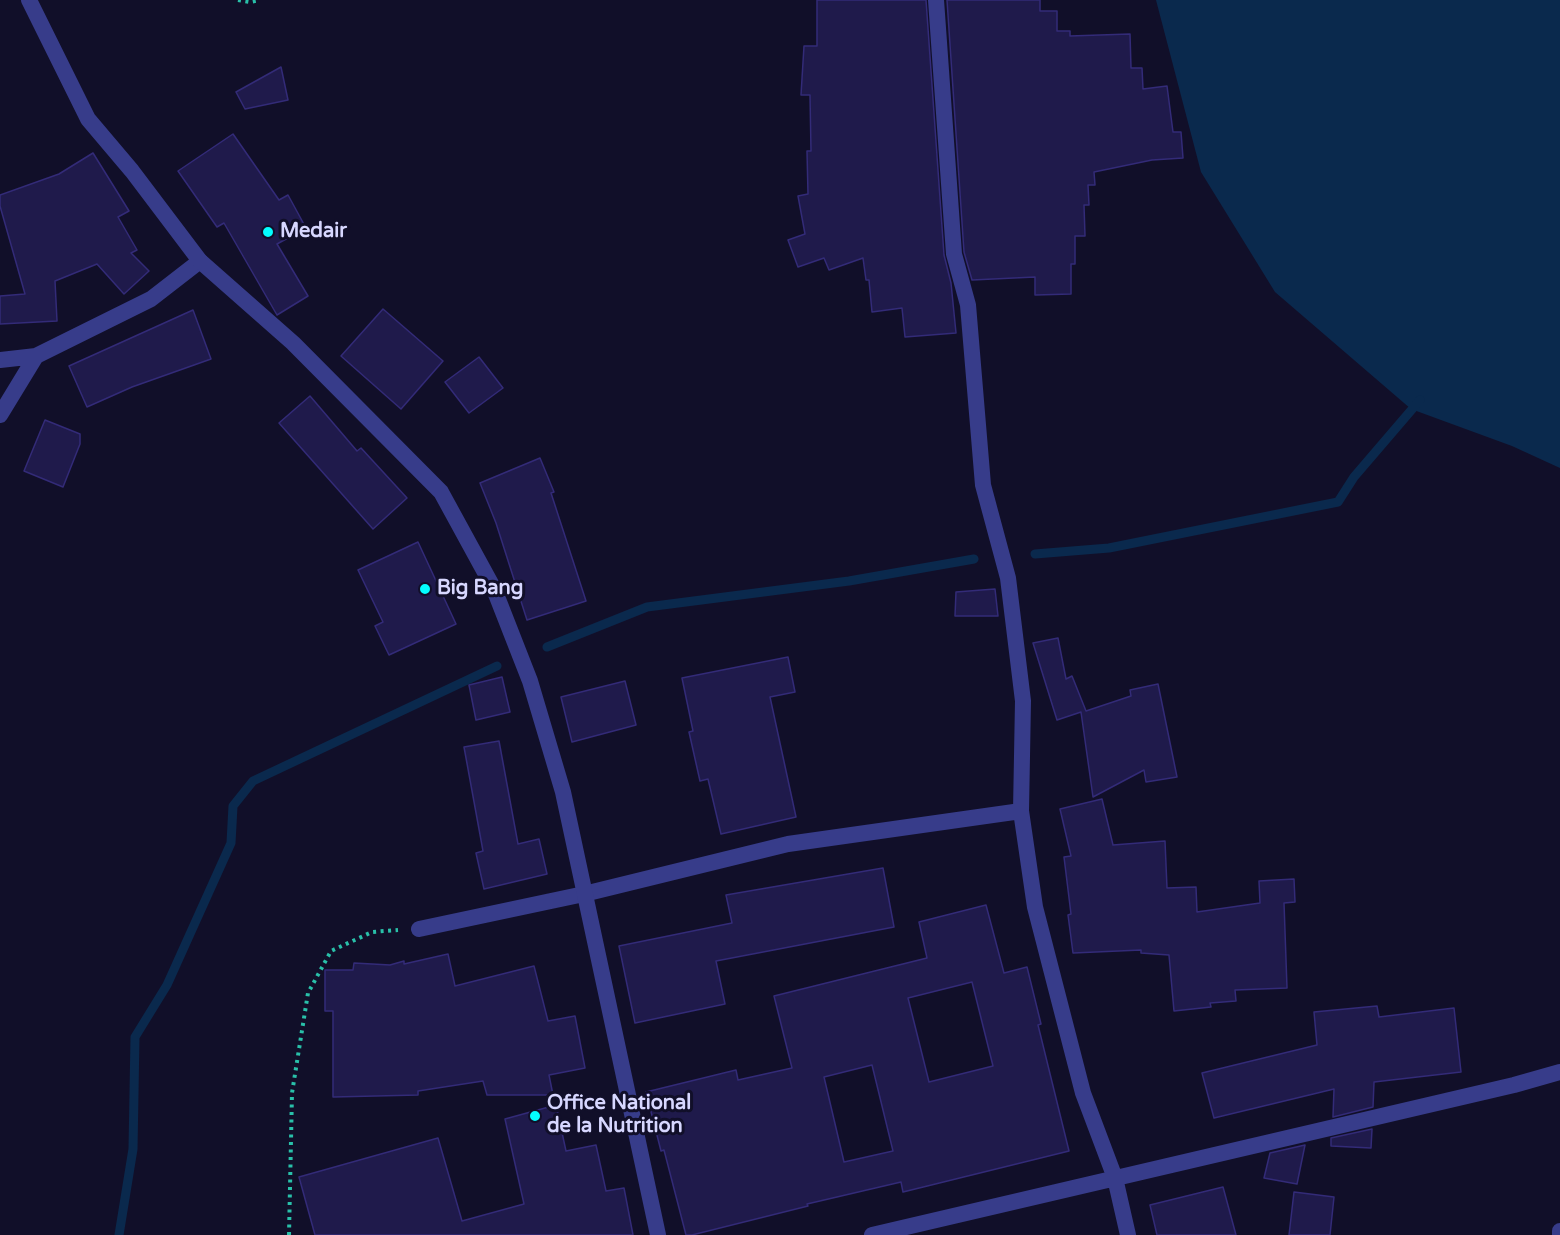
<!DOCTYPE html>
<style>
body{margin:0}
canvas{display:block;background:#110f29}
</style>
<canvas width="1560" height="1235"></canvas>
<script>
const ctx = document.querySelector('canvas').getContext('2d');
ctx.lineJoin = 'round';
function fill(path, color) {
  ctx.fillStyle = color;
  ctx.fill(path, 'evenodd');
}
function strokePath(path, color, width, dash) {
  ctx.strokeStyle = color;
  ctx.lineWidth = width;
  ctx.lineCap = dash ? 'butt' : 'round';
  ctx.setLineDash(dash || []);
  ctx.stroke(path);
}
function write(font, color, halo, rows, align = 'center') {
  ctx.font = font + ' "Varela Round",sans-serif';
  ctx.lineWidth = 6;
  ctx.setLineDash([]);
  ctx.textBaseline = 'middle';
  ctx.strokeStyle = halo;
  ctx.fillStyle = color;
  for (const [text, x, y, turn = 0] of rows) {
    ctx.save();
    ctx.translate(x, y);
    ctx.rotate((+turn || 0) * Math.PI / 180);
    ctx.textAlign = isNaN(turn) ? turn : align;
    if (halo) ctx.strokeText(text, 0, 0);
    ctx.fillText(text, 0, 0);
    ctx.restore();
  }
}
fill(new Path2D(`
 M1156,0H1560V468L1512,446L1411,409L1275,292L1201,172Z`), '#0a294d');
strokePath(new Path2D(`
 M1035,554L1109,548L1338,502L1354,477L1420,400
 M547,647L647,607L849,581L974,559
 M119,1235L133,1149L135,1037L167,985L231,843L233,806L253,781L497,666`), '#0a294d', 9);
const building = new Path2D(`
 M817,0H926L944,255L951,283L956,333L905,337L902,308L872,312L869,280H866L863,258L829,270L824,258L798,267L788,240L805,234L798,196L808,194L807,151H811L810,95H801L804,46H817Z
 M947,0H1040V11H1057V31H1070V36L1130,34L1131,68H1142L1143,89L1167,86L1173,132H1181L1183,158L1152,160L1094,172L1095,185H1088L1089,205H1084L1085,236H1075V264H1071V294L1035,295V277L972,280L964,252Z
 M281,67L288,100L245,109L236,92Z
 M233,134L279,200L288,195L306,228L277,244L308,296L277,315L224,223L217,227L178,171Z
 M93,153L129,211L118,217L137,250L131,253L149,271L124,294L97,264L55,281L57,321L0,324V296L25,294L0,206V195L59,174Z
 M383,309L443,361L401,409L341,356Z
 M193,310L211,359L132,387L87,407L69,366Z
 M479,357L503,388L469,413L445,382Z
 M310,396L357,451L361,448L407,498L373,529L279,423Z
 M45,420L80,434V444L63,487L24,471Z
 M540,458L554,492L551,493L586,601L527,620L496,523L480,483Z
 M418,542L456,624L389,655L375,626L383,622L358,570Z
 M995,589L998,616H955L956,592Z
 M1058,638L1066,679L1072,676L1086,711L1131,696L1130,690L1158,684L1177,777L1146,782L1144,770L1093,797L1081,712L1057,720L1033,643Z
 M788,657L795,692L770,697L796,817L721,834L708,779L700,781L689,732L693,731L682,678Z
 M502,677L510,712L476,720L469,685Z
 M625,681L636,725L572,742L561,697Z
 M499,741L518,844L539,839L547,874L484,889L476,853L483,851L464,747Z
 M1102,799L1113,845L1165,841L1167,888L1196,887L1197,912L1260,903L1259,881L1294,879L1295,902L1284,903L1287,988L1235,990L1236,1001L1210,1003L1211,1007L1174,1011L1169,955L1141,953V950L1073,953L1068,915L1071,914L1064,857L1071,856L1060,809Z
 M883,868L894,927L716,961L725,1004L635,1023L619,946L732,923L726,895Z
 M986,905L1004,973L1027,967L1041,1024L1038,1025L1069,1151L903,1192L901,1182L807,1204L808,1206L692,1235H686L664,1150L661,1151L646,1092L736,1070L738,1080L792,1068L774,996L927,958L919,922ZM972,982L993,1066L929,1082L908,998ZM872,1065L893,1151L844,1162L824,1077Z
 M448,954L455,986L534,966L548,1021L575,1016L585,1068L549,1075L553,1095H487L483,1081L418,1091V1095L333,1097V1011H325V970H353L354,963L390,965L404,961V964Z
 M1377,1006L1379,1017L1454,1008L1461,1072L1374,1082L1373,1107L1333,1117L1334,1089L1214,1118L1202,1073L1317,1045L1314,1012Z
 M556,1105L566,1151L596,1145L606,1191L624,1188L633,1235H315L299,1177L438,1138L462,1221L524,1204L505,1119Z
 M1372,1129L1371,1148L1331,1146V1138Z
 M1305,1145L1297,1184L1264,1178L1270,1153Z
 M1223,1187L1236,1235H1157L1150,1205Z
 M1294,1192L1334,1197L1330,1235H1289Z`);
fill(building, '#1f1a4b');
strokePath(building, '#332b78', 1.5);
strokePath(new Path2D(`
 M238,0L250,2L260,0
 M289,1235L292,1093L308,993L331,951L372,932L398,930`), '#29c0a9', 4, [3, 4.5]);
strokePath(new Path2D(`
 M936,0L954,254L968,305L983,485L1008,578L1023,701L1021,811L1035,907L1083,1093L1115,1178L1128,1235
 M0,360L36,356L151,299L200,261
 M0,415L36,356
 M419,929L584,894L788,844L1021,811
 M872,1235L1514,1085L1560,1072
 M1560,1235V1231`), '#373c8a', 16);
strokePath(new Path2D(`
 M29,0L88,119L132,171L200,261L293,343L441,492L494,589L530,681L563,792L658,1235`), '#373c8a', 16);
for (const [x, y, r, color] of [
 [268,232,6,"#03fdff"],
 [425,589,6,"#03fdff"],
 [535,1116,6,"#03fdff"]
]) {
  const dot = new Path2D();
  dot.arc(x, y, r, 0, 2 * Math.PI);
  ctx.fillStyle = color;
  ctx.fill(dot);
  strokePath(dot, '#110f29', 2);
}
write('bold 20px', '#d7d7ff', '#110f29', [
 ["Medair",280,232],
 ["Big Bang",437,589],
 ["Office National",547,1104],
 ["de la Nutrition",547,1127]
], 'left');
</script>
